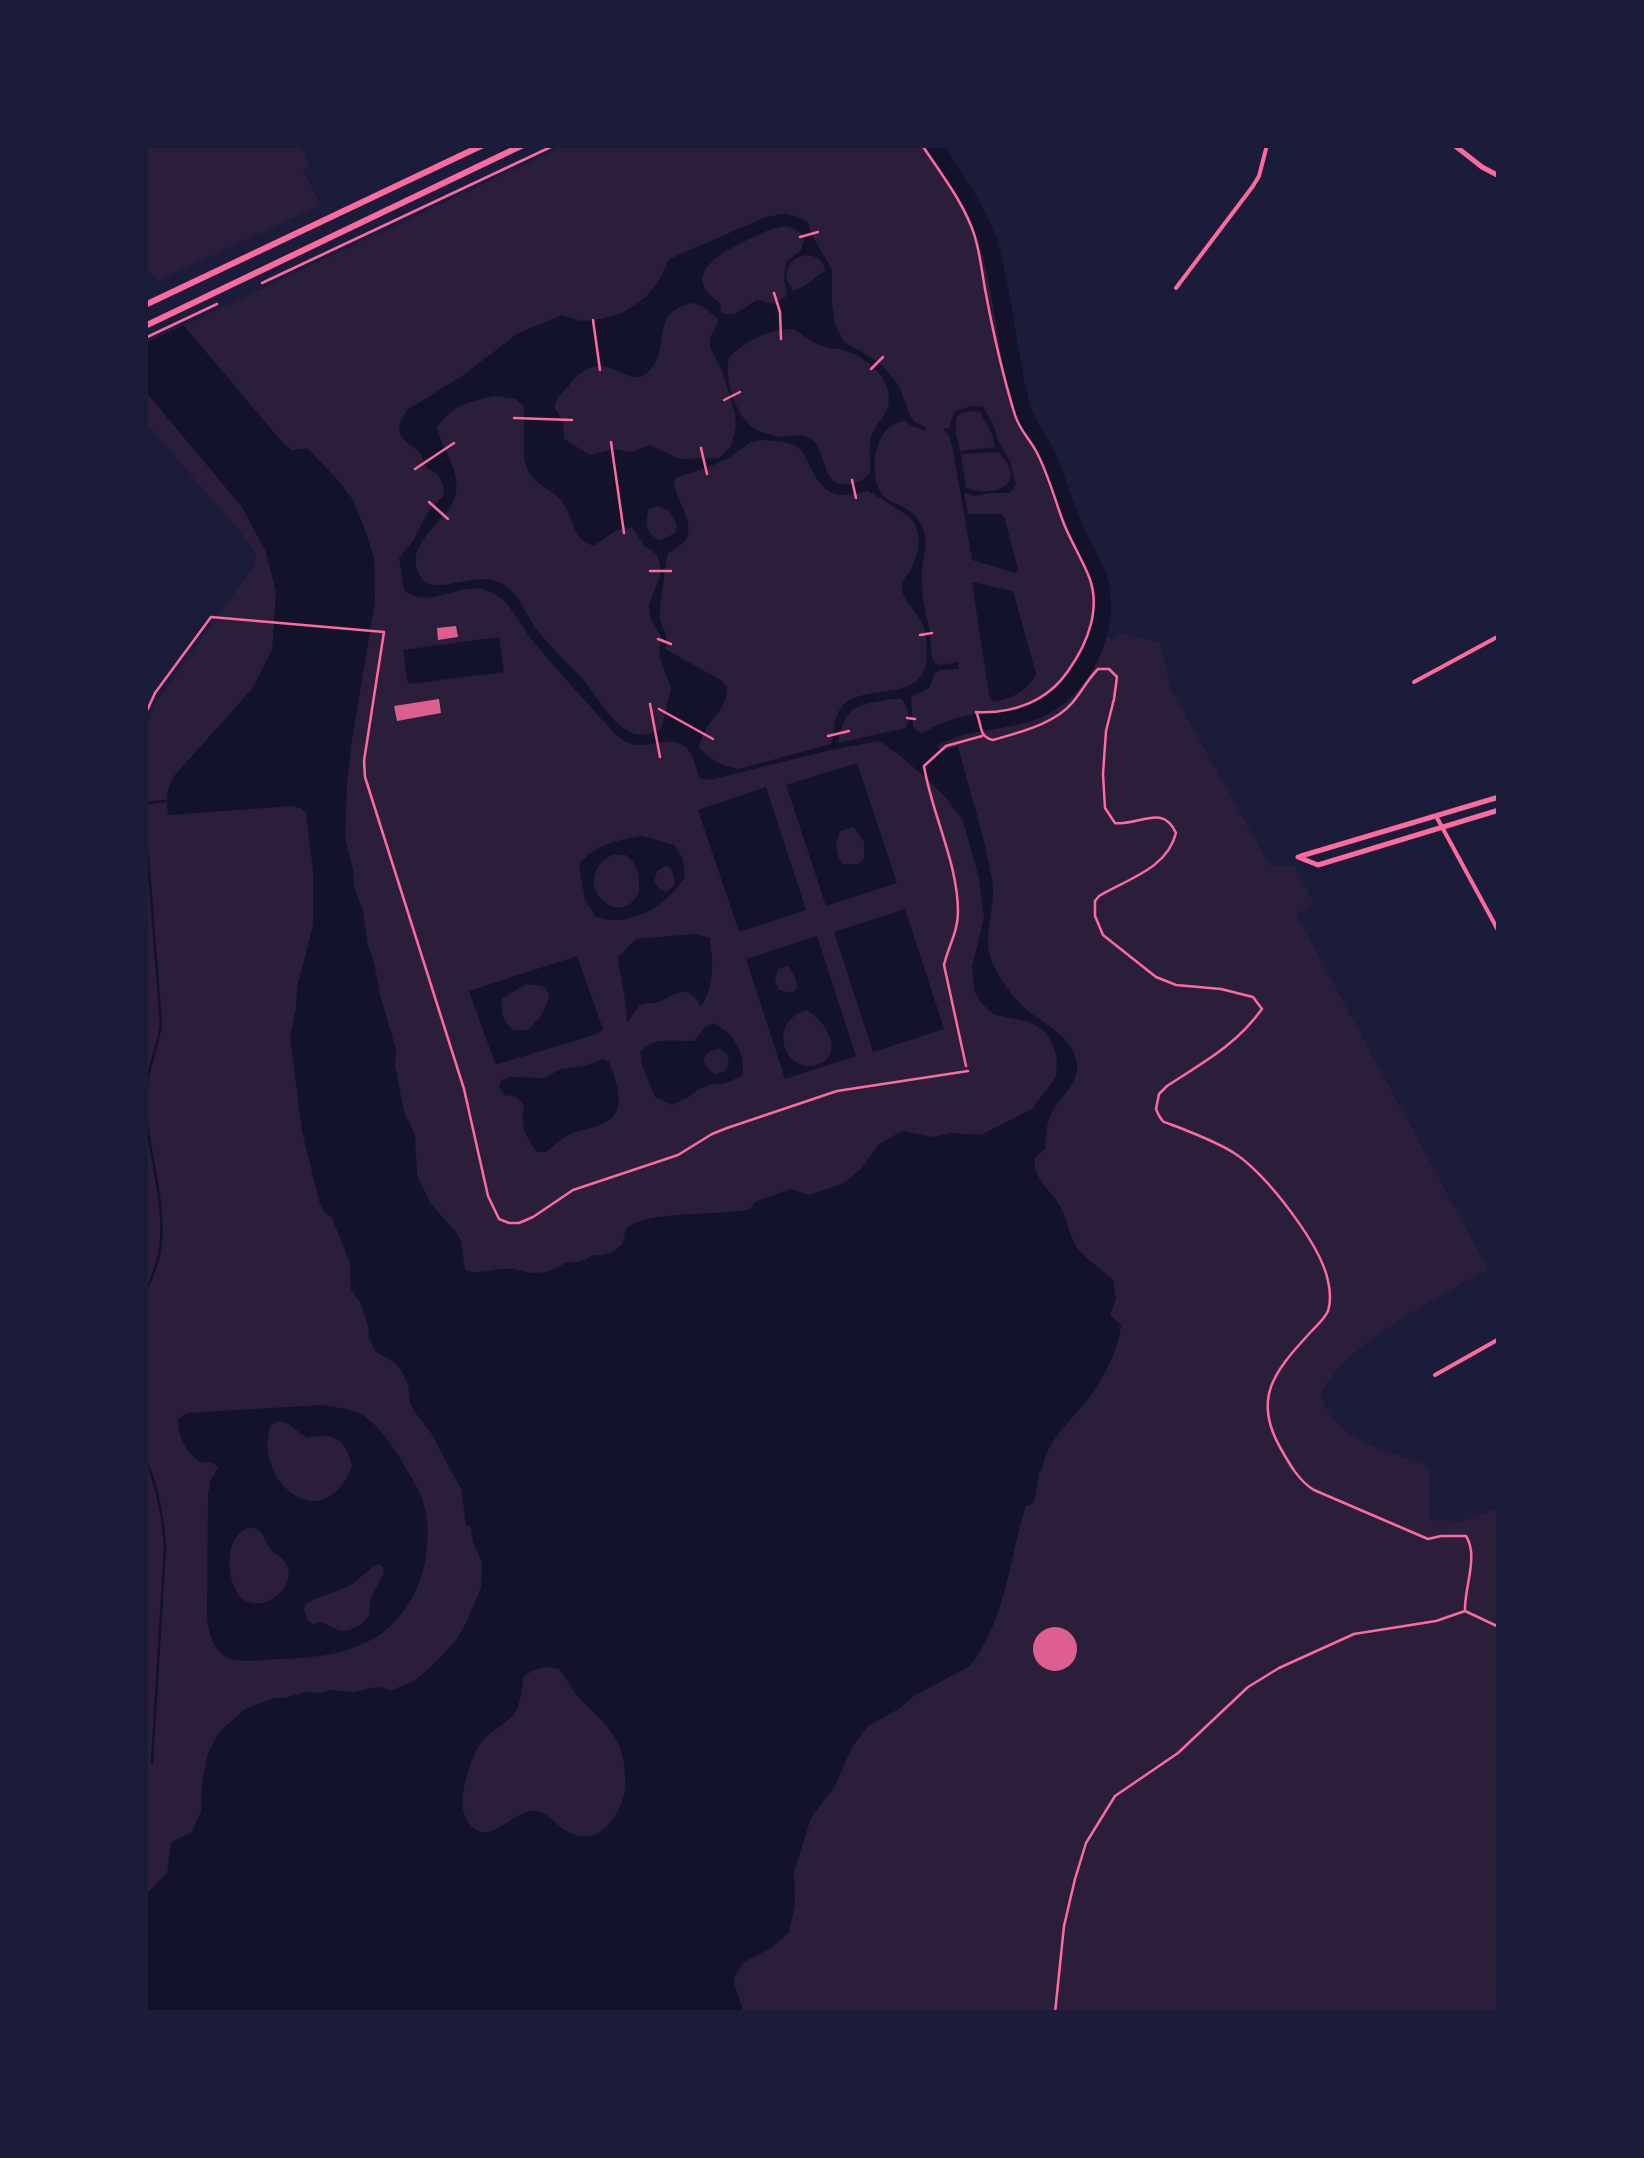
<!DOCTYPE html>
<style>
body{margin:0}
#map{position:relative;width:1644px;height:2158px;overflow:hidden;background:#1b1b3a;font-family:"Roboto Serif",serif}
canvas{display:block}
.frame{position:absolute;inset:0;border:148px solid #1b1b3a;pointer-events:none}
</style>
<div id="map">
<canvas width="1644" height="2158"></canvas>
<div class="frame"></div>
</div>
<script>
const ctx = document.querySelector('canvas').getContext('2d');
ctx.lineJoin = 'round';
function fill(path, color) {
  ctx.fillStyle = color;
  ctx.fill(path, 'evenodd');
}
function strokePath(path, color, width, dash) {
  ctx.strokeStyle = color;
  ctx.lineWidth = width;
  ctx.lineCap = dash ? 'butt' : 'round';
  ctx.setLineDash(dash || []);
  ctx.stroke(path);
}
fill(new Path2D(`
 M145,145H300L310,166L303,170L321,205L157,281L145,268Z
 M566,145H930L978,225L989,252L1004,345L1020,417L1029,435L1041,450L1053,477L1072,532L1089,566L1097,590L1096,633L1114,639L1120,632L1160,642L1171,689L1270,866H1294L1314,904L1296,914L1488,1269C1438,1298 1348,1341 1321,1394C1335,1442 1384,1449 1424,1464L1429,1472V1520L1462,1521L1499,1508V2013H145V728L159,698L254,566L256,555L247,540L145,422V344Z`), '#2a1e3b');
fill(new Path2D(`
 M785,214L799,217L807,221L814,239L832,269V304L835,324L844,342L874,359L884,367L899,386L911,418L916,423L926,427V431L912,426L905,421C876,422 868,469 880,491C890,509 915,501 924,532C927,542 924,552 923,563C921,578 922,595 925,610C926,618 929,625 930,633C931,644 929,653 935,663L941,665L958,662L959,669L940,670L935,673L929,688L911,697L913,727L943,751L958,746C969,790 984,834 992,879C997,907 981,934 992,962C999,979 1014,999 1028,1011C1047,1026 1075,1038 1077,1066C1078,1084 1060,1097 1052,1112C1046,1123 1046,1137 1045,1149L1035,1158C1032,1181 1055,1192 1063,1212C1068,1224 1070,1238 1078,1249C1088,1261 1102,1269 1113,1280L1116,1299L1110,1315L1121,1325C1119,1349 1103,1379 1089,1398C1068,1425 1050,1435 1042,1469L1039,1472L1034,1503L1026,1506C1009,1559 1006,1620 970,1666L914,1696L900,1708L868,1726L852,1747L835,1786L811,1818L794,1872L795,1904L789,1932L773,1947L744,1962L734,1977V1983L744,2013H145V1895L167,1873L171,1842L192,1832L201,1811L202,1783L208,1753L219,1732L245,1709L274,1698H285L305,1692L321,1693L329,1690L354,1692L378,1687L392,1690L414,1681L436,1662L456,1640L465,1625L481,1588L482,1563L473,1542L471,1528L466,1525L461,1489L431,1433L414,1411L410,1403L408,1384L401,1370L394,1362L376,1352L368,1336L369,1329L360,1302L351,1290L350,1263L332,1218L324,1212L319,1201L302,1131L290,1037L296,1008L297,988L313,925V871L306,813L300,808L292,806L168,815C166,800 166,790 174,776L252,689L272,650L276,592L266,552L242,507L145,391V280L284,444L292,450L307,448L337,479L353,500L365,530L374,558L375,600L352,740L347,784L345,837L353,869L354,887L363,911L368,946L373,958L381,998L396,1050L395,1065L404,1112L415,1135L417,1175L431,1204L456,1232L461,1241L465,1270C481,1276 496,1267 513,1269C524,1271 533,1275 545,1272C553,1270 560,1266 567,1262C576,1264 586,1260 593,1255C605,1257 612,1253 622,1244L626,1229C644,1210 722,1216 750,1209L755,1202L790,1189L810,1195L844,1183L862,1168L879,1144L902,1131L934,1137L950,1133L981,1135L1032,1109L1056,1077L1057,1056L1047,1033L1030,1022L995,1015L982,1004L974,990L972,967L984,917L979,878L963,821L948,800L927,779L902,757L879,741L835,749L709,780L700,778C696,770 695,761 691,754C676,728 650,752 628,743C623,741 619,736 614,733C587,702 558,672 532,640C518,622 509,597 486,590C459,581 428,611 404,590L399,558L413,541L429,510L444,495L443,484L437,474L427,468L419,451L408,444L400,435L399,425L407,410L462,376L517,334L562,315L581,321L600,319L622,313L646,297L660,279L669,259L766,217ZM788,226L800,232L804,240L801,250L786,262L784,280L787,296L773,304L757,300C743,307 736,320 721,312L720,303C681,277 716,255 743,242C759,235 770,227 788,226ZM806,255C817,256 824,260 825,271C815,277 804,289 793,290L786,278C787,265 792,258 806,255ZM694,303L702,306L718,319L717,325L710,337V347L722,371L735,413L736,427L731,446L719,458L680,459L650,445L631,452L614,449L590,455L564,439C563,432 564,423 560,416C557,409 553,411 556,402C557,396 566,390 570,384C607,338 627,398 651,369C672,345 648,311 694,303ZM793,329C802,334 810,341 820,345C828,349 835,348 843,350C866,356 895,380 888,407C885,417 876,424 872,434C867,446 872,461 870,473C864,479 859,483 850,484C817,489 830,445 807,437C797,433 786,438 776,436C768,434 759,432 753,428C735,414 724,379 729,357C750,339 765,330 793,329ZM496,396L516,399L524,407C523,418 525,429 524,439C523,456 524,471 538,483C547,489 557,494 563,503C575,519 571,539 594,546L615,531L632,527L644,545L656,554L659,561L661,573L649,605L651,621L661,636L659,655L671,688L661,730C651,733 642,737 632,733C613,726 595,693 581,677C565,660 548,645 534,626C527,615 522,603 514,593C483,557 432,607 418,572C405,540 451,521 456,493C460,469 442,449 437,428C449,406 473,400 496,396ZM762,440C774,441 793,441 801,450C806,456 809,466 813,472C827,499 841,497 868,491C874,494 910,516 912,520C924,537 918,555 910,571C907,575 903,579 902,584C900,600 918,612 923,625C927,636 929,660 924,671C909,703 853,681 838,713C833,722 834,734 831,744L739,769C721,766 712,761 699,747C701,741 702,735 705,731C714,715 728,707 727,686L721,680L665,649C669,635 663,631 660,618C659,612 666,559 668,553C709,534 677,509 674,481L678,477L711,466L729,458L751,442ZM657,506L669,511L677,525L675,533L661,540C647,537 644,521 649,509ZM892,699H901C909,706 910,718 906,728L838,743C845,704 856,706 892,699ZM546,1667L559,1669C566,1677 570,1686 576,1694C602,1723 624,1734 625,1776C626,1790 624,1800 617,1812C612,1822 601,1835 589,1836C562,1839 553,1813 536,1811C513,1808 489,1851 469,1823C466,1819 464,1815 463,1809C461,1788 471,1753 485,1738C494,1729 507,1723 515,1713C521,1704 521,1687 524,1676L534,1670Z
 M972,406L983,407L992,422L1000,445L1010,461L1016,485L1010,493H991L974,496L964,492L968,514H1001L1004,517L1018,569L1016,573L972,560L953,449L949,436L944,431V428L949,429L954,411ZM975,411L980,412L991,432L995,447L960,451L956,434V418L962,413ZM998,452C1030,484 996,498 966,488L961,454Z
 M972,582L1013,591L1036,674C1027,692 1012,698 993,702L989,695Z
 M499,637L504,672L408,684L403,650Z
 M857,763L897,883L826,906L786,785ZM854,827L864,842V858L858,864H842C835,851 835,845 840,831Z
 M766,787L806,910L739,932L698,810Z
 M642,836L674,845L683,859L685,877C666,906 631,928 596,917L585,900L579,865C596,843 616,841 642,836ZM612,855H626C639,865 640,877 639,893C637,896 632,903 628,905C604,918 574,875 612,855ZM665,866C674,868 675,878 674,886L666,892L659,888L654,882L657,871Z
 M905,909L944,1029L873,1052L834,932Z
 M696,934L710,938C713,965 715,984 701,1007C687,981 676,995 658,1002C652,1004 646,1003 640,1005L627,1023C627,1000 620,979 618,957L636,939Z
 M817,936L856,1056L785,1079L746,959ZM788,966C794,973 796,979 797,988L792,993L779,990L775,980L778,969ZM806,1010C826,1020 847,1056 816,1065C785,1074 766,1023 806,1010Z
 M577,956L603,1029L597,1034L498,1064L495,1063L469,991ZM526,984L543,986L549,994C547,1010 539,1019 528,1030H514C503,1022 500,1013 502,999Z
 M714,1023C734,1034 745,1052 743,1075L724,1084H713L699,1089L689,1097L672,1105L655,1097L642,1065L640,1052C655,1035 674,1042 694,1041L705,1027ZM718,1048L727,1054L729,1064L724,1072L716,1074L709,1070L703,1059L707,1053Z
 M603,1059L609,1062C619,1089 630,1116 595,1127C587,1130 579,1130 572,1133C562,1138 554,1145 546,1152H537C525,1137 520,1125 524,1106L517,1097L504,1095L499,1086L502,1080L509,1077L544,1078L561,1069L584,1066Z
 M321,1405C333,1407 347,1408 359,1413C379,1423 397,1452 408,1472C413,1480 419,1489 422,1499C438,1545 420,1609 378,1636C349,1654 314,1658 282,1659C266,1659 242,1664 228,1658C213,1651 209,1633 207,1619L208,1494L211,1479L218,1468C214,1462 209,1461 202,1463C186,1455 178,1436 178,1419L187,1413ZM279,1421L287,1423L307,1438C335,1432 345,1438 352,1466C324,1541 251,1480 271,1425ZM247,1528C262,1527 262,1534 268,1545C273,1555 286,1558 288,1568C295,1596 246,1623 233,1584C227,1564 227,1539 247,1528ZM378,1564L383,1567L384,1573L371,1597L369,1616L361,1625L349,1630L340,1631L321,1622L313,1624L308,1621L304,1610L306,1604C320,1595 337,1593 352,1584C362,1578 367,1569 378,1564Z`), '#12122b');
fill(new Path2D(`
 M154,282L188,323L145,344V287Z`), '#1b1b3a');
strokePath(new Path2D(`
 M145,803L166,801
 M145,820L161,1024C158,1048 147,1068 146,1093C143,1145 168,1197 160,1250C158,1265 150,1280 145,1295
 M145,1458C158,1488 163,1515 165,1547L152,1763`), '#12122b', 2.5);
strokePath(new Path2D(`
 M929,740C982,707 1032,736 1078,676C1096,652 1105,619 1101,590C1098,570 1085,551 1077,534C1065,509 1058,481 1047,456C1039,439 1027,426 1022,409C1007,358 1005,303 991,252C981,214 954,178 933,145`), '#12122b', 18);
fill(new Path2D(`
 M456,626L458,637L438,640L437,628Z
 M439,699L441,713L397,721L394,706Z
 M1033 1649a22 22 0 1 1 44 0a22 22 0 1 1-44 0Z`), '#dd5f8e');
strokePath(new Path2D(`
 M922,145C941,174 965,204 975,237C980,254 982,272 985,289C993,332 1002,373 1015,415C1020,431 1030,439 1037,453C1049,476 1055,501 1064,524C1071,541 1080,556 1087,572C1103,606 1088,643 1068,671C1047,702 1012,714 976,712C982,723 978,737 993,740C1020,732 1055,724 1073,702C1082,691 1088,679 1098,669H1109L1117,677L1114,699L1106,731L1103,774L1105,808L1115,823C1140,826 1162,803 1176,833C1167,869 1127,879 1099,896L1095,901V916L1103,935L1156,977L1176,985L1221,989L1253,997L1262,1009C1236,1045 1204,1062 1167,1086L1159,1094L1156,1109C1158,1114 1160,1119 1164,1122C1165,1122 1177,1127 1178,1127C1197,1135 1217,1142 1234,1153C1265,1172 1321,1245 1328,1281C1330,1290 1331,1302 1328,1311C1324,1320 1314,1328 1308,1335C1274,1372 1252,1399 1281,1449C1290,1465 1299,1481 1314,1490L1428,1539L1441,1536H1466C1479,1556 1464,1588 1465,1611
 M800,237L818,232
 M262,283L555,145
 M774,293L780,312L781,339
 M593,320L600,370
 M145,338L217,304
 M871,369L883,357
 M724,400L740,392
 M514,418L572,420
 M611,442L624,533
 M701,448L707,474
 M415,469L454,443
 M852,480L856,498
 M429,502L448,519
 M650,571H671
 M920,635L932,633
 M658,639L671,644
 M650,704L660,757
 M659,709L713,739
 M907,718L915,719
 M828,736L849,731
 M966,1066L944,965C948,947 958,932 958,912C958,863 932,815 924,766L946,746L982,736
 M1055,2013L1064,1926L1075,1879L1086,1843L1115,1796L1178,1753L1248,1687L1279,1668L1354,1634L1436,1621L1465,1611L1499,1627`), '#ff6b9d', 2.5);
strokePath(new Path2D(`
 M145,715L155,693L211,617L384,632L364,761L365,777L464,1089L488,1196L499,1219L509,1223H519L533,1217L573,1190L678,1155L712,1134L727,1128L837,1091L968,1071`), '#ff6b9d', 2.5);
strokePath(new Path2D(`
 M1176,288L1253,186L1259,176L1267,145
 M1414,682L1499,636
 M1436,816L1499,932
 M1435,1375L1499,1339`), '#ff6b9d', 4);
strokePath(new Path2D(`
 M1454,145L1482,167L1499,176
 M1301,856L1499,797
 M1298,857L1318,865L1499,810`), '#ff6b9d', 5);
strokePath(new Path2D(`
 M145,305L483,145
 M145,326L523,145`), '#ff6b9d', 6);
</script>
